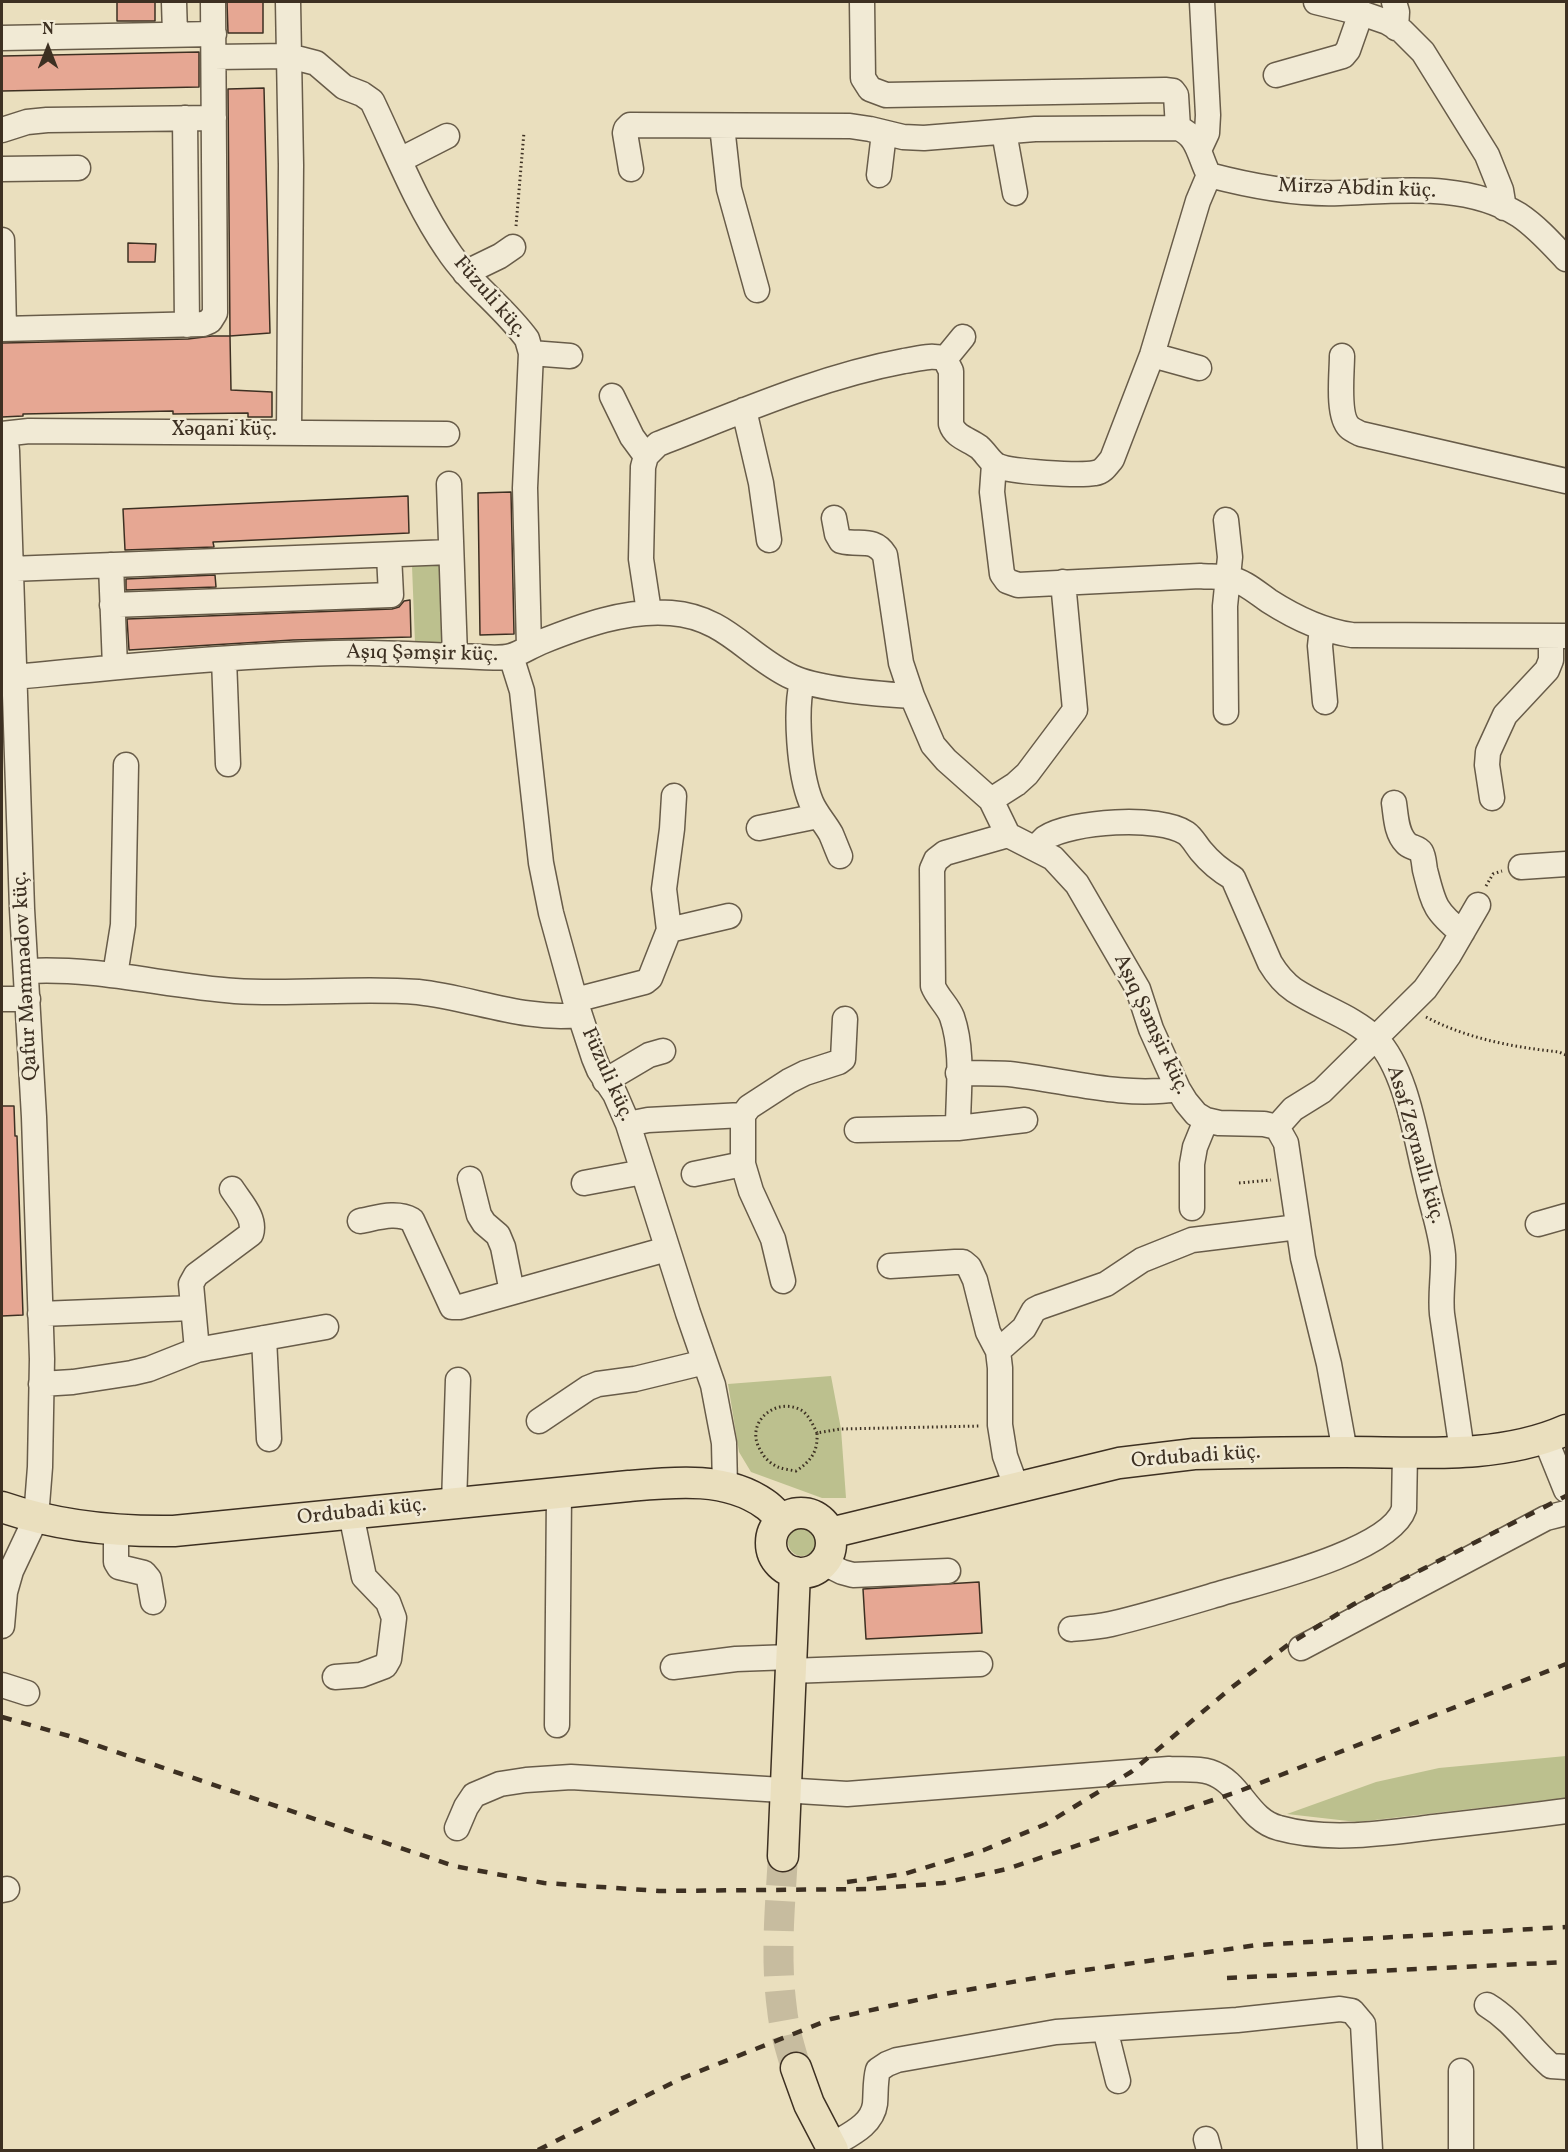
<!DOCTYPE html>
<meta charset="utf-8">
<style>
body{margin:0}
#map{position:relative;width:1568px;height:2152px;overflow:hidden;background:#eadfbe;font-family:Vollkorn,serif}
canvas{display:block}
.frame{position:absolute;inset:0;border:3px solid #3d3022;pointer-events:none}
.north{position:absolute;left:18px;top:18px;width:60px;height:60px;-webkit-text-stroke:4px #f1ead5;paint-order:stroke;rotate:0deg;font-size:16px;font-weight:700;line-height:24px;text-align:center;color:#3d3022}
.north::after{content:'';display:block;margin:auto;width:21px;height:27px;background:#3d3022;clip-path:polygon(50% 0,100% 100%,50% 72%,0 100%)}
</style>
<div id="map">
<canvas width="1568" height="2152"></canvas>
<div class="frame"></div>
<div class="north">N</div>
</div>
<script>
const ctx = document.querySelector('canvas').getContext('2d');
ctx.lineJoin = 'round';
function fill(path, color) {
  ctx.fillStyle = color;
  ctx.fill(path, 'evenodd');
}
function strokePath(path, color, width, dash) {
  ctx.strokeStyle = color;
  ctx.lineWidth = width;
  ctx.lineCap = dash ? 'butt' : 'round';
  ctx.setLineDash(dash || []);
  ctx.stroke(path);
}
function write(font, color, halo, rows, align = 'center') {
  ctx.font = font + ' Vollkorn,serif';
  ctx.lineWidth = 5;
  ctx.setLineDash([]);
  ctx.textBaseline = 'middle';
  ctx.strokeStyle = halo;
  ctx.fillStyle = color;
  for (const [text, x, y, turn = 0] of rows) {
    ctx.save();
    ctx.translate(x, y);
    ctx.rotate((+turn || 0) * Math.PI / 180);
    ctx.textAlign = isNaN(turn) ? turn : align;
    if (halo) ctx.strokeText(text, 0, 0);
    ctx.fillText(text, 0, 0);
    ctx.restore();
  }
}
fill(new Path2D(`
 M444,565L447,642L415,643L412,566Z
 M831,1376L841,1429L846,1498H822L751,1472L739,1452L728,1384Z
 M788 1542a14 14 0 1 1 28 0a14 14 0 1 1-28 0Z
 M1566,1756V1798L1357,1822L1287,1814L1376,1782L1439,1768Z`), '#bcc08e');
const building = new Path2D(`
 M117,2H155V21H117Z
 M227,2H263V33H228Z
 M199,52V87L2,91V56Z
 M264,88L270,333L230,336L228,89Z
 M128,243L156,244L155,262H128Z
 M212,336H230L231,390L272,392V417H248V413L173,414V411L23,414V416L2,417V343L188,339Z
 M511,492L514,634L480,635L478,493Z
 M408,496L409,533L213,542L214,547L125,550L123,509Z
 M215,575L216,587L126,590V579Z
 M410,600L411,637L293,640L129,650L127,619L392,609L399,607L404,601Z
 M2,1106H14L15,1136H17L23,1315L2,1316Z
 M979,1582L982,1633L866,1639L863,1589Z`);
fill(building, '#e6a793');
strokePath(building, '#3d3022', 1.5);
strokePath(new Path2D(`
 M783,1856C780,1907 775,1958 782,2009C784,2029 790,2048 796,2068`), '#c7bc9f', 30, [30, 15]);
const minor = new Path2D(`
 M174,2L175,34
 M288,2L291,165L289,431
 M862,2L863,78L870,89L886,95L1165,90L1173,91L1176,95L1178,128
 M1316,2L1361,13L1387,22L1402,31L1423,52L1487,155L1501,190L1504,208
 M1394,2L1397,12L1396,28
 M2,38L214,34
 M214,57L289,56L316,63L344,87L362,94L372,101C396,151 416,204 447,249C469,283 503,306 527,339L531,353L525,488L529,647
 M1276,75L1343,56L1348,50L1361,13
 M185,118L187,325
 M722,126L729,189L757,290
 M2,130L27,122L47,120L214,118
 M1004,132L1015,193
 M1200,148L1207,133L1208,115L1202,2
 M400,160L447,136
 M2,169L78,168
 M631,169L625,133L626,129L630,125L850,126L870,129L903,137L924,138L1035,129L1178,128C1199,136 1199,157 1209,175
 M879,175L884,133
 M1209,175C1251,186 1296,195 1340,193C1400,191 1466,182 1519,215C1537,227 1552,244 1566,259
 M2,240L4,329
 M465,273L500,256L513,247
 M2,329L203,324L210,321L215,313L213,2
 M531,353L570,356
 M1152,355L1199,368
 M1342,356C1342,373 1337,415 1349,427C1352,430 1357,432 1361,434L1566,481
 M945,359L963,337
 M612,396L632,437L646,456
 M744,410L761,483L769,540
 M2,434L29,431L447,434
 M994,464L992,492L1002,574L1007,581L1018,585L1200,576C1209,577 1220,576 1228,578C1244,581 1256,592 1269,601C1294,617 1323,631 1352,635L1566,636
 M449,484L455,656
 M834,518L837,534L841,541C860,546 874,537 885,555L901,663L912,696
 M111,565L115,667
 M10,569L451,552
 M112,605L391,595L389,555
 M649,612L641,559L643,467L646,456L658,444C738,413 819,377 904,361C918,359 931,354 945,359L951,371V424C955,437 968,439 979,447C986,453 990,462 998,466C1011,472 1080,476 1095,473C1103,472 1107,465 1112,459L1152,355L1198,201L1209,175
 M1322,628L1320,646L1325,702
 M511,656L522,691L541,863L551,913L575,1000L594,1058L599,1070L615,1094L628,1124L688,1313L713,1385L724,1443L725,1487
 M224,659L228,764
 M14,677C120,667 227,656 334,653C376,652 418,655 460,656C474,656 497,660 511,656C521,653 531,646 541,642C581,626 627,609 671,613C726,617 747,656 792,677C820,690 880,694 912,696L933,745L946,760L991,800L1008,835L1053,858L1077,884L1138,989L1151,1029L1178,1089L1186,1102L1196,1114L1206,1120L1219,1123L1264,1124L1277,1127L1286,1143L1303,1258L1329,1364L1345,1452
 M802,682C795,711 799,773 811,802C816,814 825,823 831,834C834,841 837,849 840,856
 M1226,712L1225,606L1230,557L1226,520
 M1492,798L1487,765L1488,752L1505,715L1547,670L1551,660V638
 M991,800L1016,784L1027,774L1075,710L1063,582
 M1394,803C1396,816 1396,833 1406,843C1410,848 1418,847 1421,852C1424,857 1424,865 1425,870C1434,905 1434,910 1462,933
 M759,828L818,816
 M1035,848C1038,845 1042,841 1045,838C1071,821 1160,815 1186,833C1192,837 1196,845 1201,851C1210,862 1221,871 1233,878L1270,963C1276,973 1284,983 1294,990C1321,1008 1352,1016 1376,1039C1407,1070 1416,1141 1427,1183C1432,1207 1441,1231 1443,1255C1444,1274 1440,1294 1442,1314L1462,1451
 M1521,867L1566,864
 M669,930L729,916
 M27,971C97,967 165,986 235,991C296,995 357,987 418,992C472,998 525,1021 579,1015
 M115,975L123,925L126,765
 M2,999H28
 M575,1000L645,982L650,978L669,930L664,889L672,829L674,796
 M958,1073C975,1073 992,1073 1009,1074C1065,1080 1122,1098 1178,1089
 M605,1081L649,1055L663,1051
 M628,1124L648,1120L743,1115
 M1277,1127L1293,1109L1322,1091L1425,989L1449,955L1478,905
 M958,1128C958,1092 964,1052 952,1017C948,1006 937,997 933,986L932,869L936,860L945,853L1008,835
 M857,1130L958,1128L1025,1120
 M694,1174L743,1164
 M470,1179L479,1215L484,1223L498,1235L503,1247L512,1292
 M584,1183L643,1172
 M1192,1208V1164L1195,1147L1206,1120
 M360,1221C377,1218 396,1211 412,1220L452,1307H460L667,1249
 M1538,1224L1566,1216
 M890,1266L955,1262H963L969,1267L975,1280L988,1332L998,1351L1000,1368V1425L1005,1456L1017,1489
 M783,1281L773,1239L751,1191L743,1164V1115L749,1107L789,1081L805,1073L839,1062L843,1059L845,1019
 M40,1314L193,1308
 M264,1338L269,1439
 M197,1350L191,1284L196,1275L251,1234C256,1218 241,1203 232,1189
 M998,1351L1024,1328L1034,1310L1040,1307L1106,1284L1142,1260L1192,1240L1298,1227
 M41,1384L73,1382L132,1373L149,1369L197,1350L326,1327
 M539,1421L588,1388L598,1384L635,1379L705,1362
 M1545,1438L1566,1490
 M454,1504L458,1380
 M116,1530V1562L119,1567L144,1573L149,1579L153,1602
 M824,1563L842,1572L853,1575L948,1571
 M2,1626L5,1592L11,1571L36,1518L40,1467L42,1359L34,1117L22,909L7,451L6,441L2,434
 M1071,1629C1084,1628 1098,1627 1111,1624C1149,1615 1185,1604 1222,1593C1263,1581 1390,1551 1404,1509L1405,1452
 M1301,1648L1546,1518L1566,1513
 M673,1667L736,1659L791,1657
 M790,1671L980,1664
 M335,1677L361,1675L385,1666L389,1659L394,1618L388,1602L364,1577L351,1514
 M2,1685L27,1693
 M557,1725L559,1494
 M457,1828L466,1807L474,1795L500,1784L526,1780L571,1777L847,1794L1169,1769C1182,1770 1197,1768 1210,1772C1241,1782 1247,1820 1279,1828C1329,1842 1384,1833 1434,1827C1478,1822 1522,1817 1566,1811
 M2,1890L7,1889
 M1487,2005C1515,2022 1527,2045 1551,2066L1566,2067
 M1105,2029L1118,2081
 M1461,2071V2150
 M1206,2139L1209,2150
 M831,2146C848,2135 872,2126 875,2104C876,2092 875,2081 878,2070L887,2064L897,2060L1056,2032L1237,2020L1340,2009L1352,2011L1363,2024L1370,2150`);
const major = new Path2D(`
 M2,1507C57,1526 115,1532 174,1531L629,1486C673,1482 726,1476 765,1504C771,1508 776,1514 781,1519
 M771 1543a30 30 0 1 1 60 0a30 30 0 1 1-60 0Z
 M830,1533L1119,1463L1194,1454C1244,1453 1295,1452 1345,1452C1418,1452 1498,1460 1566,1430
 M783,1856L795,1572
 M796,2068L809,2104L833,2150`);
strokePath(minor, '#685c49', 27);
strokePath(major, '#3d3022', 33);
strokePath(new Path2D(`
 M516,226L524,132
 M1486,886L1493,874L1502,871
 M1426,1017C1468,1039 1513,1047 1559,1052L1566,1055
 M1239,1183L1271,1180
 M817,1433C813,1425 809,1415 801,1410C775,1396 743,1424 761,1451C764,1458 771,1464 778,1467C783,1469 790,1470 796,1471C811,1461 818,1452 817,1433L841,1429L980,1426`), '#3d3022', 3, [1.5, 3]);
strokePath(minor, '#f1ead5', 24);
strokePath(major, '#eadfbe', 30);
strokePath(new Path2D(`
 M2,1717L69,1736L454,1866L544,1883L659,1891L870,1889L943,1883L1007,1869L1237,1792L1566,1664
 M847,1882L904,1874L984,1850L1046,1824L1131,1772L1231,1688L1289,1644L1354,1604L1566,1496
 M1227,1978L1566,1962
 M538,2150L680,2079L831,2019L944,1994L1058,1974L1257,1945L1566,1927`), '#3d3022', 4.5, [10, 10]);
write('21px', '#3d3022', '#f1ead5', [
 ["Mirzə Abdin küç.",1357,190,2],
 ["Füzuli küç.",489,298,49],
 ["Xəqani küç.",224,431],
 ["Aşıq Şəmşir küç.",422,655,1],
 ["Qafur Məmmədov küç.",27,976,-93],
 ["Aşıq Şəmşir küç.",1150,1025,65],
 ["Füzuli küç.",606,1075,66],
 ["Asəf Zeynallı küç.",1414,1145,74],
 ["Ordubadi küç.",1196,1458,-4],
 ["Ordubadi küç.",362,1513,-6]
]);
</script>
